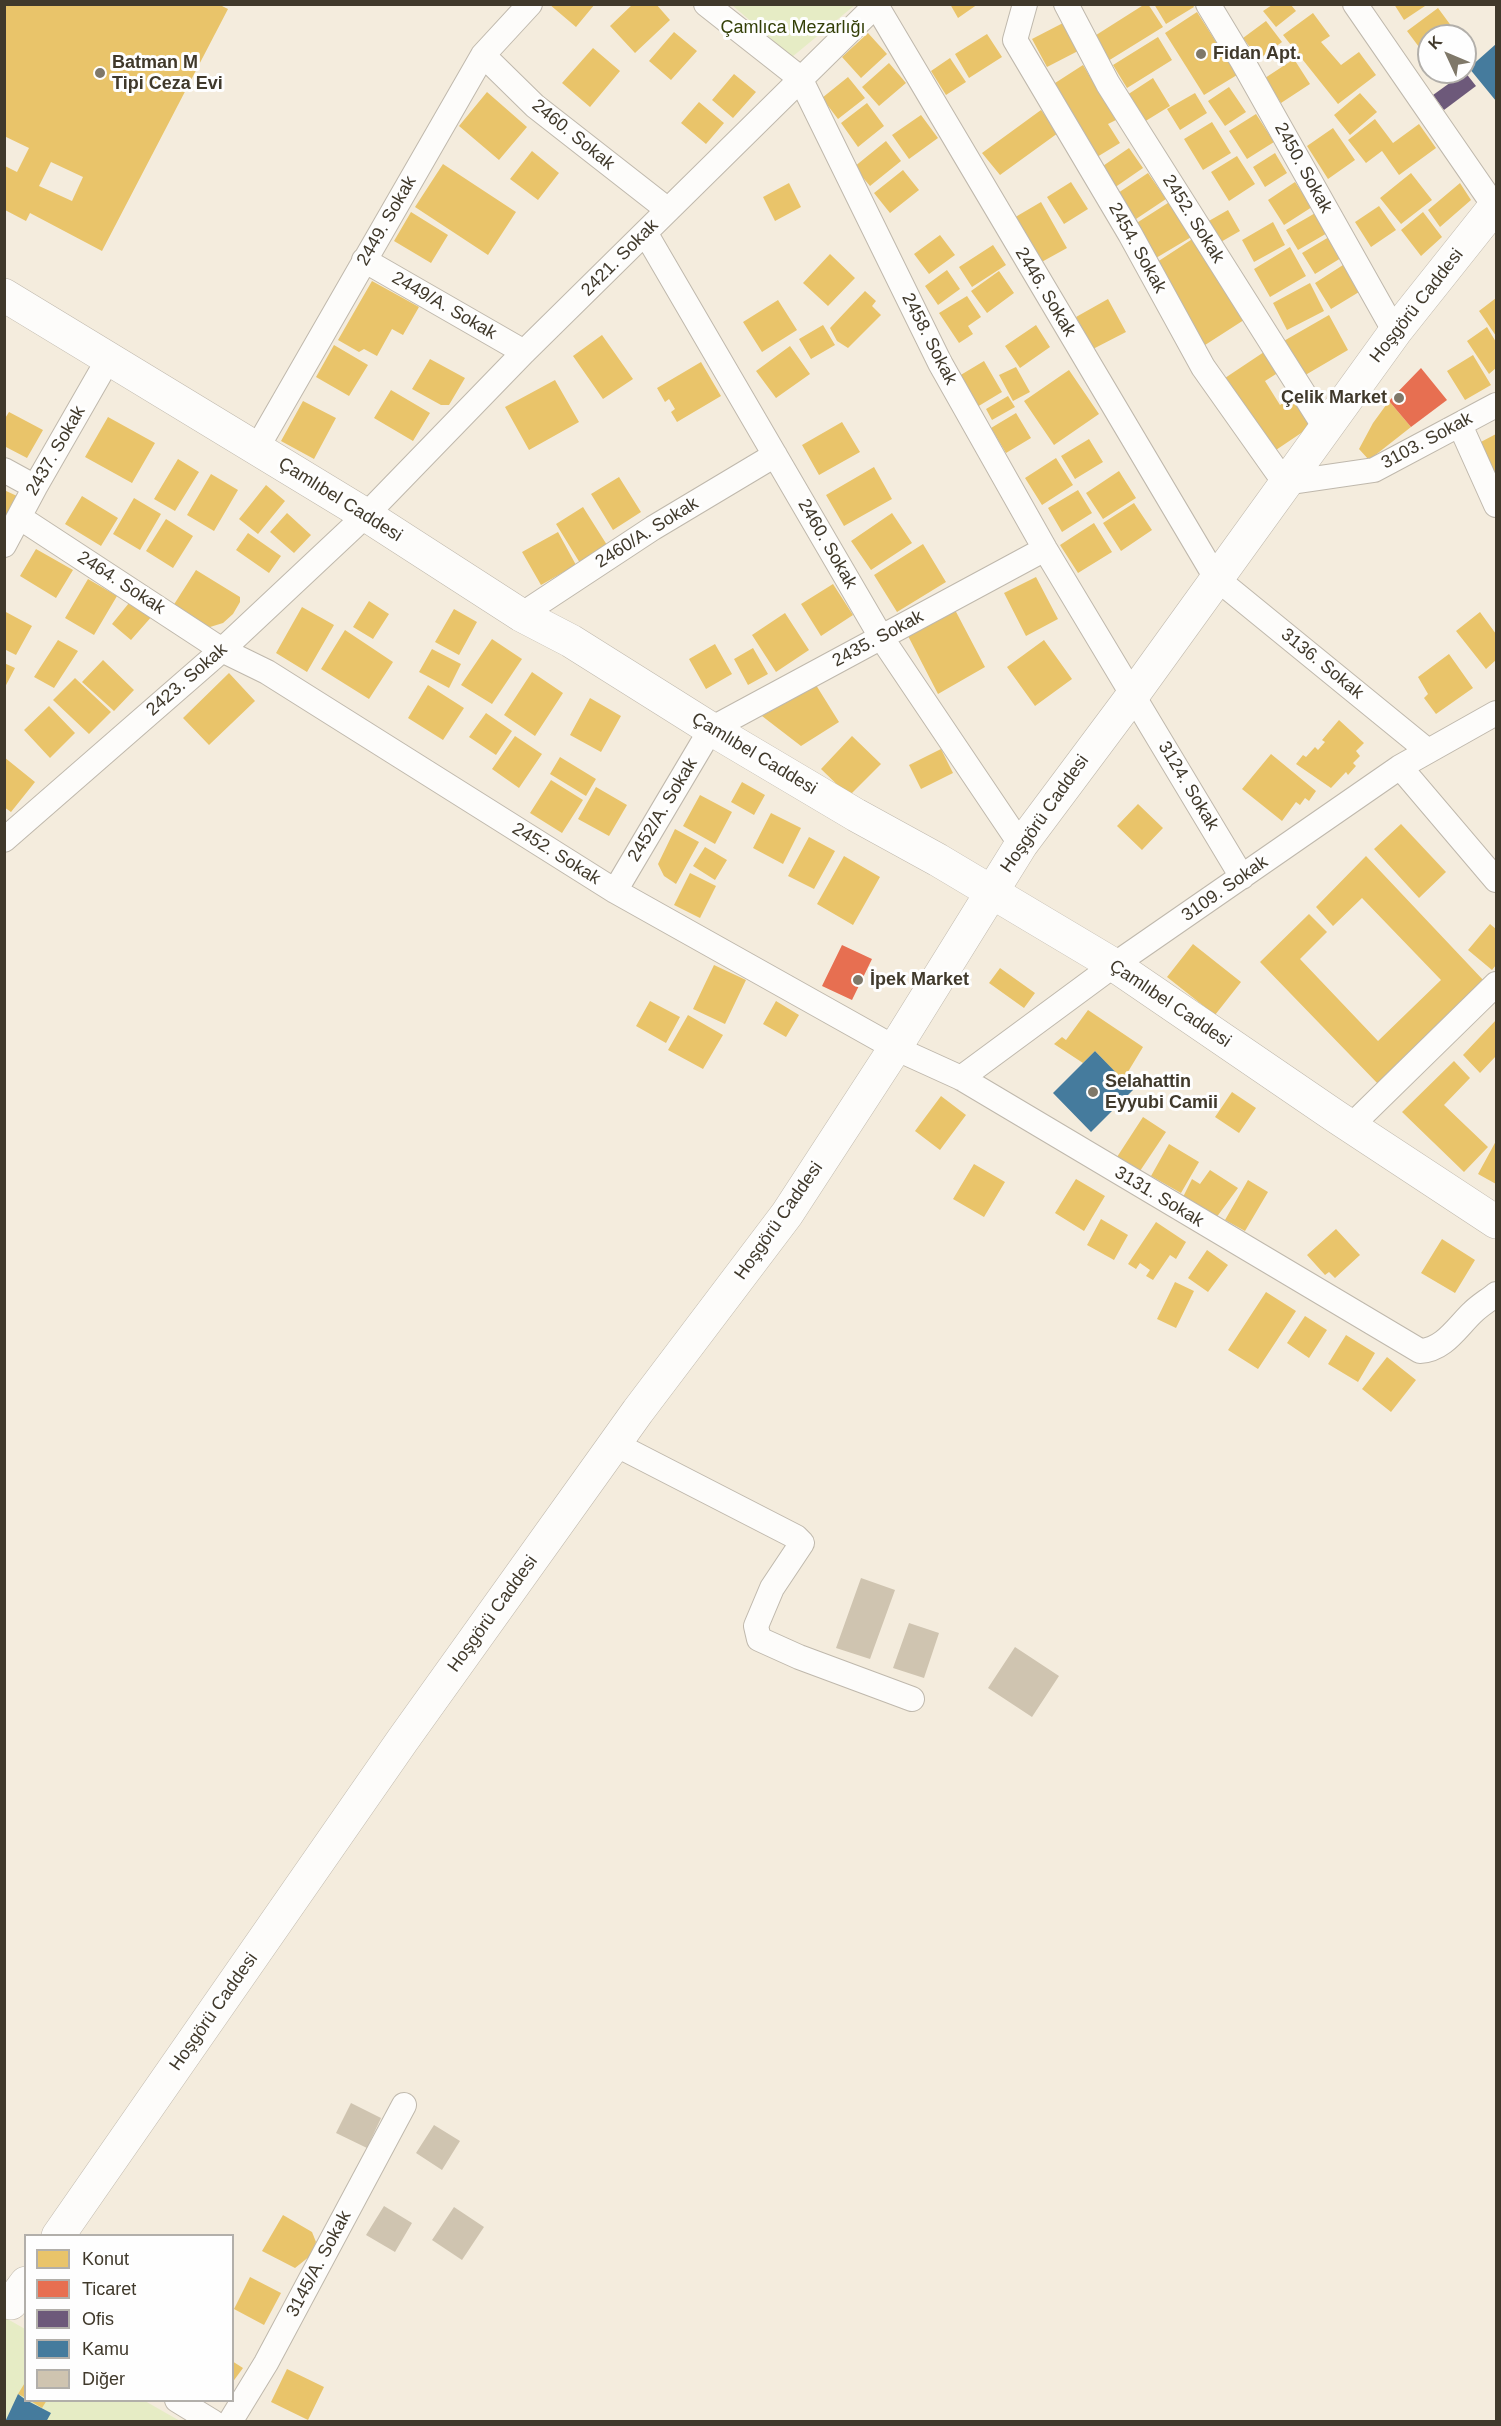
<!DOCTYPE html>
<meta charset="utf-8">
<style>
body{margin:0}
#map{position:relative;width:1501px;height:2426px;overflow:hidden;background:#f4ecdd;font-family:Helvetica,sans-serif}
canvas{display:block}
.frame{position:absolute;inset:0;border:6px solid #40392b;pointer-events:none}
.legend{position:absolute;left:24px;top:2234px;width:210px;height:168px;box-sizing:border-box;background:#fefefe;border:2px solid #b2afaa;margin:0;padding:8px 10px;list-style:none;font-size:18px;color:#40392b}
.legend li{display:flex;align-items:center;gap:12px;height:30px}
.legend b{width:30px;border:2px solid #b2afaa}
.north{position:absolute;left:1417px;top:24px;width:60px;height:60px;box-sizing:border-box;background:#fefefe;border:2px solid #b2afaa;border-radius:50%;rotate:314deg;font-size:16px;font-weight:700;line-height:24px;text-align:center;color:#40392b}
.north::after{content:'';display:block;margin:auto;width:21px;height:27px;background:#7f7869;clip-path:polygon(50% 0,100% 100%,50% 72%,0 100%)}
</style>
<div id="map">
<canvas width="1501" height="2426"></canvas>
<div class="frame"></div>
<ul class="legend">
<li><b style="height:16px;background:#e9c46a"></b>Konut</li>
<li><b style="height:16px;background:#e76f51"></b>Ticaret</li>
<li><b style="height:16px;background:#6d597a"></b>Ofis</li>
<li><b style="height:16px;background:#457b9d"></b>Kamu</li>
<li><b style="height:16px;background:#cfc4b0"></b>Diğer</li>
</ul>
<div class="north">K</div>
</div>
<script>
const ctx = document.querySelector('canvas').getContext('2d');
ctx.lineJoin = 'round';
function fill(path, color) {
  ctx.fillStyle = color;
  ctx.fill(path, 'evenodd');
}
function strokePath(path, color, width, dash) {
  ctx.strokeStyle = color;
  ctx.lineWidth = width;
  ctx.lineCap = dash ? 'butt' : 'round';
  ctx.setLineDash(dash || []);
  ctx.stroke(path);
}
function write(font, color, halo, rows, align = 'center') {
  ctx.font = font + ' Helvetica,sans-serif';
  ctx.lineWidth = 6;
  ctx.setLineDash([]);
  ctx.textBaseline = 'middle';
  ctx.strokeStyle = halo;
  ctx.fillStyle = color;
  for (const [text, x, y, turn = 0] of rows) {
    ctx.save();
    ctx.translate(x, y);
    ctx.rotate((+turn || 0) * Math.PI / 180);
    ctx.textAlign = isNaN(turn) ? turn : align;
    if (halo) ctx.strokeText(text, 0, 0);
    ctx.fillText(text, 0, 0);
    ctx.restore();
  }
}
fill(new Path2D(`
 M732,5H855L792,57Z
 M4,2317L25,2329L26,2400L145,2401L180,2421H5Z`), '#e6ecc5');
fill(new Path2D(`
 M4,4H218L228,9L102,251L30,213L26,221L5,210V166L17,172L29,148L4,136ZM51,162L83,177L72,201L39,186Z
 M549,4H595L576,27Z
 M633,4H656L670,20L635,53L610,26Z
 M950,4H978L958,18Z
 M1145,4H1148L1163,27L1108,61L1093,37Z
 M1154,4H1192L1194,7L1166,24Z
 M1394,4H1428L1404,20Z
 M1272,5H1291L1296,11L1276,27L1263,11Z
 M1438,8L1452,27L1441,36H1429V45L1422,51L1407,31Z
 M1197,12L1237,75L1204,95L1165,33Z
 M1313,13L1330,36L1321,42L1341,65L1359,52L1376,75L1338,104L1283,35Z
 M1266,21L1282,42L1259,59L1243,38Z
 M1063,23L1078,51L1047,67L1032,39Z
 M674,32L697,51L671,80L649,61Z
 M868,33L887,54L861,78L842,57Z
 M987,34L1002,57L969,78L955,54Z
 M1158,37L1172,60L1127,88L1113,65Z
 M593,48L620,71L590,107L562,83Z
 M1429,52V71L1420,59Z
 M950,58L966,82L946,95L931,71Z
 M1294,59L1310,84L1281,103L1265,78Z
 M889,63L906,83L879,106L862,87Z
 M1083,65L1116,120L1108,124L1120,143L1097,157L1052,85Z
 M1430,72H1451L1437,82Z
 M734,74L756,92L733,118L712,100Z
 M848,77L865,98L838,119L822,98Z
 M1153,78L1170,106L1144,122L1127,95Z
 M1229,87L1246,112L1225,126L1208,101Z
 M487,92L527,127L499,160L459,126Z
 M1195,93L1207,113L1180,130L1167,109Z
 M1360,93L1377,112L1350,135L1334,115Z
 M699,102L724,123L706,144L681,123Z
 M867,103L884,126L858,147L841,123Z
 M1041,110L1058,133L1000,175L982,153Z
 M1256,114L1274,142L1247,159L1229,131Z
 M921,115L938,138L909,159L892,135Z
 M1375,119L1393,143L1419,124L1436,148L1399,175L1382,151L1366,163L1348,140Z
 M1212,122L1231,153L1203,170L1184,139Z
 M1333,128L1355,160L1328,179L1307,146Z
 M886,141L901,161L870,186L854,167Z
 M1129,148L1143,168L1114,188L1100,168Z
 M532,151L559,173L538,200L510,179Z
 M1275,153L1287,173L1265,187L1253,167Z
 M1237,156L1255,184L1229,201L1211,172Z
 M443,164L516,212L488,255L415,207Z
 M903,170L919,190L890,213L874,193Z
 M1148,173L1166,199L1136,219L1118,193Z
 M1411,173L1432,200L1401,224L1380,198Z
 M1071,182L1088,209L1064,224L1047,197Z
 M1295,182L1312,207L1284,225L1268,200Z
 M789,183L801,207L775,221L763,197Z
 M1460,183L1471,200L1440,227L1428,210Z
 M1171,201L1193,236L1156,258L1135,224Z
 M1041,202L1067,248L1038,264L1012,219Z
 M1379,206L1396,230L1371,247L1355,222Z
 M1228,210L1240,231L1219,243L1207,222Z
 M411,212L448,235L431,263L394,241Z
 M1317,212L1329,232L1298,250L1286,230Z
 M1423,212L1442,237L1421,256L1401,230Z
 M1273,222L1285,245L1254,262L1242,240Z
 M940,235L955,255L929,274L914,254Z
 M1197,236L1247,318L1202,347L1151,266Z
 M1329,237L1341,258L1315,274L1302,253Z
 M993,245L1006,265L972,287L959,267Z
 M1290,247L1306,276L1270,297L1254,269Z
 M830,254L855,278L828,306L803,283Z
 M1343,265L1359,292L1331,309L1315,283Z
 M947,270L960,289L938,305L925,286Z
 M999,271L1014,293L987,313L971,291Z
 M372,281L419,307L403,335L392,329L377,356L364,349L359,352L338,340Z
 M1310,283L1324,311L1287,330L1273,303Z
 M865,291L876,301L872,306L881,315L848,348L837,341L830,328Z
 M967,296L981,317L968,326L973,334L959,343L939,313Z
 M1496,298V336L1479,311Z
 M1108,299L1126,332L1093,349L1076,317Z
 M778,300L797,330L762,352L743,322Z
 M1329,315L1348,350L1302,377L1282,342Z
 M823,325L835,345L811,359L799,339Z
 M1036,325L1050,347L1020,368L1005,346Z
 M1487,327L1496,342V368L1489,374L1467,341Z
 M602,335L633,379L603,399L573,356Z
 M334,345L368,365L349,396L316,377Z
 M790,346L810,374L776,398L756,371Z
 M1270,348L1284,369L1265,381L1280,405L1294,396L1313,425L1273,452L1225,378Z
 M1473,355L1491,385L1465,400L1447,371Z
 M430,359L465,378L449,405H441L412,389Z
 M984,361L1002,392L977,407L959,376Z
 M701,362L721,396L677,422L671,412L675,409L669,399L665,402L657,388Z
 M1016,367L1030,392L1013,401L999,375Z
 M1069,370L1099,414L1054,445L1024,401Z
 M555,380L579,422L529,450L505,407Z
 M391,390L430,413L413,441L374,418Z
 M1008,396L1015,407L992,420L986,409Z
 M303,401L336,418L314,459L281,441Z
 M1389,401L1411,427L1369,460L1359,449L1373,423Z
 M9,412L43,430L27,458L4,446V420Z
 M1016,413L1031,438L1006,453L991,428Z
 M108,417L155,443L132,483L85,457Z
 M842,422L860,452L819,475L802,445Z
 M1496,434V480L1477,444Z
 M1089,439L1103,462L1075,479L1061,456Z
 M1056,458L1073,485L1042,505L1025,478Z
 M178,459L199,472L175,511L154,499Z
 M874,467L892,499L844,526L826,495Z
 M1119,471L1136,498L1103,519L1086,493Z
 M211,474L238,490L214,531L187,515Z
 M619,477L641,512L613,530L591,494Z
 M266,485L285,501L258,534L239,519Z
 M4,490L17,496L4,519Z
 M1078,490L1092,513L1062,532L1048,508Z
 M82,496L118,518L101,546L65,524Z
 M134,498L161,514L140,550L113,534Z
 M1134,503L1152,530L1121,551L1103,523Z
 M583,507L607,545L580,563L556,524Z
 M287,513L311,535L294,553L270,532Z
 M892,513L912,543L871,570L851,541Z
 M166,519L193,536L173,568L146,551Z
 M1094,523L1112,552L1078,573L1060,545Z
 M558,532L576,565L541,585L522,552Z
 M248,533L281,556L269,573L236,550Z
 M923,544L946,582L897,612L874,575Z
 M36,549L73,570L56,598L20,576Z
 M196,570L240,597V602L233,614L223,623L210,627L200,625L173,606Z
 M1036,577L1058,619L1026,636L1004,593Z
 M88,579L117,596L94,635L65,618Z
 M833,584L853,615L821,636L801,604Z
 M133,598L153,615L131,640L112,624Z
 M369,601L389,614L373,639L353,627Z
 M302,607L334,625L307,672L276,653Z
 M954,608L985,667L938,694L907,634Z
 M454,609L477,622L459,655L435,642Z
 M4,611L32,626L16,655L4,649Z
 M1480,612L1496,634V660L1486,669L1456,631Z
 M785,613L809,650L776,672L752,635Z
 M345,630L393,662L369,699L321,669Z
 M492,639L522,659L492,704L461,685Z
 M58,640L78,651L54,688L34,677Z
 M1044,640L1072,679L1035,706L1007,667Z
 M715,644L732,674L706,689L689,659Z
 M753,648L768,674L748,685L734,659Z
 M432,649L461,664L449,688L419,672Z
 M1449,654L1473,688L1436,714L1424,698L1428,694L1418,677Z
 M103,660L134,690L114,711L82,682Z
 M4,663L15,668L4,689Z
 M532,672L563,693L535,736L504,715Z
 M229,673L255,701L209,745L183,718Z
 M75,678L111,712L89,734L53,700Z
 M428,685L464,708L443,740L408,718Z
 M816,685L839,722L801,746L762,716Z
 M590,698L621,716L601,752L570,735Z
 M49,706L75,733L50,758L24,730Z
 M486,713L512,731L496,755L469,737Z
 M1339,720L1364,743L1356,751L1360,756L1353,763L1356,766L1348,775L1346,772L1331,788L1296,764L1303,755L1306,757L1315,747L1318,750L1325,742L1322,740Z
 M515,736L542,754L519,788L492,769Z
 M852,736L881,764L849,796L821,769Z
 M941,749L953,773L921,789L909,765Z
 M1271,754L1316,791L1309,801L1305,798L1300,805L1296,802L1282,821L1242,789Z
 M4,757L35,782L11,812L4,807Z
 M560,757L596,779L586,796L550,774Z
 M551,780L583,800L562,833L530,813Z
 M742,782L765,795L754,815L731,802Z
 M596,787L627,805L609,836L578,819Z
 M700,795L732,812L715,844L683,826Z
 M1138,804L1163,828L1142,850L1117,826Z
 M771,813L801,828L783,864L753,848Z
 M1401,824L1446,872L1419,898L1374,849Z
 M675,829L699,842L676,884L664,876L658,864Z
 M809,837L835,851L814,889L788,876Z
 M705,847L727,860L715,880L693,866Z
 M844,856L880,877L853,925L817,904Z
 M1366,856L1485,982L1380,1086L1260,962L1309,914L1327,932L1300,959L1378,1041L1441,980L1362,898L1333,926L1316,907Z
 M690,873L716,886L700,918L674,905Z
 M1490,924L1496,929V965L1492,970L1468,950Z
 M1193,944L1241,982L1215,1015L1167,977Z
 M714,965L746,980L725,1024L693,1009Z
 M1000,968L1035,993L1024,1008L989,983Z
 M650,1001L680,1017L666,1043L636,1026Z
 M776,1001L799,1015L786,1037L763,1024Z
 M1088,1010L1143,1047L1123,1080L1095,1051L1083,1063L1054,1044L1062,1037L1066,1040Z
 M688,1015L723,1035L703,1069L668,1050Z
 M1496,1020V1056L1480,1073L1463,1055Z
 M1454,1061L1470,1078L1444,1105L1488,1147L1464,1172L1402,1112Z
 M1232,1092L1256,1108L1239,1133L1215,1117Z
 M941,1096L966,1115L940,1150L915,1131Z
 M1143,1117L1166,1132L1140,1171L1117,1157Z
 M1496,1141V1184L1478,1174Z
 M1169,1144L1199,1162L1181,1193L1151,1176Z
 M974,1164L1005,1182L984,1217L953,1199Z
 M1210,1170L1238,1188L1216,1218L1183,1197L1192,1179L1200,1184Z
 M1076,1179L1105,1196L1084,1231L1055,1213Z
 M1248,1180L1268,1192L1245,1231L1225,1220Z
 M1101,1219L1128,1235L1114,1260L1087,1245Z
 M1156,1222L1186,1242L1176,1259L1170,1255L1153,1280L1146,1276L1150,1270L1140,1263L1136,1269L1128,1264Z
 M1336,1229L1360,1255L1335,1278L1329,1272L1325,1275L1307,1255Z
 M1442,1239L1475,1260L1455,1293L1421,1273Z
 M1207,1250L1228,1265L1208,1292L1188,1278Z
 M1175,1282L1194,1291L1176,1328L1157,1319Z
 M1266,1292L1296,1311L1258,1369L1228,1350Z
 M1305,1316L1327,1330L1309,1358L1287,1343Z
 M1346,1335L1375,1353L1358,1382L1328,1364Z
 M1387,1357L1416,1380L1391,1412L1362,1389Z
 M283,2215L312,2232L316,2242L310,2256L295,2268L262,2251Z
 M250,2277L281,2293L264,2325L234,2309Z
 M232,2361L243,2368L232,2383Z
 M287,2369L324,2387L308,2420L271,2402Z
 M26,2381V2398L18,2394Z
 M29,2400H47L42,2408Z`), '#e9c46a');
fill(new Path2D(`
 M1421,368L1447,400L1411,427L1389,401Z
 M842,945L872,959L852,1000L822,986Z`), '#e76f51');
fill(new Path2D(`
 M1465,72L1476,86L1444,110L1433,95Z`), '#6d597a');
fill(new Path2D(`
 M1496,44V101L1469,68Z
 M1095,1051L1133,1090L1091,1132L1053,1093Z
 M18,2394L26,2400L51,2413L46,2422H5Z`), '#457b9d');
fill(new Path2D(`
 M861,1578L895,1590L870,1659L836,1648Z
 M909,1623L939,1633L924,1678L893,1668Z
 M1015,1647L1059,1676L1032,1717L988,1688Z
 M351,2103L381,2118L367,2148L336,2133Z
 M434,2125L460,2141L442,2170L416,2153Z
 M384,2206L412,2223L395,2252L366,2235Z
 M454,2207L484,2227L462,2260L432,2240Z`), '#cfc4b0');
const street = new Path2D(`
 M706,4L800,78L940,363L1045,549L1242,877
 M1025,4L1015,40L1130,234L1203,367L1285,483L1374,470L1496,405
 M1066,4L1108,84L1326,429
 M1208,4L1243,62L1395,332
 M1355,4L1495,207
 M876,5L1216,578L1428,751
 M483,55L535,106L668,210
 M646,234L881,637L1021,845
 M364,260L524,352
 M1460,425L1496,505
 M257,448L483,55L530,4
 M4,470L35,487
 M19,517L222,650L267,672L615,891L895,1048L961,1078L1420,1351C1444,1350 1457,1327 1473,1312C1480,1305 1489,1300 1496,1294
 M4,545L35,487L109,358
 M521,615L653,528L775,455
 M1400,767L1496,880
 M4,840L222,650L366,515L524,352L877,4
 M615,891L711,729L1045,549
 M961,1078L1114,965L1400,767L1496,713
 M1351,1126L1496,984
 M615,1444L796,1537L802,1543L772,1588L756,1626L759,1639L799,1657L912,1699
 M177,2400L213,2422
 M230,2422L266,2363L404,2105`);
const secondary = new Path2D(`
 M4,295L366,515L521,615L571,641L711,729L856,815L938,860L1114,965L1335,1116L1496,1222
 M58,2236L402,1741L638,1411L787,1214L895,1048L1021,845L1133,695L1395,332L1496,205
 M11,2303L26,2283`);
strokePath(street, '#bfb8ac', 26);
strokePath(secondary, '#bfb8ac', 34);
strokePath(street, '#fdfcfa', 24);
strokePath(secondary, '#fdfcfa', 33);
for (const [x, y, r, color] of [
 [1201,54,6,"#7f7869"],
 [100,73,6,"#7f7869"],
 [1399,398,6,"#7f7869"],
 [858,980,6,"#7f7869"],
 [1093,1092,6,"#7f7869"]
]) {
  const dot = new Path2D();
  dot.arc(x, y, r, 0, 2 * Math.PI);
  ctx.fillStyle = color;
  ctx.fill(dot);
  strokePath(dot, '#fefefe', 2);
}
write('18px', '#344008', '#fefefe', [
 ["Çamlıca Mezarlığı",793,28]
]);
write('bold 18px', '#40392b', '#fefefe', [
 ["Fidan Apt.",1213,54],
 ["Batman M",112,63],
 ["Tipi Ceza Evi",112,84],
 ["Çelik Market",1387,398,"right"],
 ["İpek Market",870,980],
 ["Selahattin",1105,1082],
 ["Eyyubi Camii",1105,1103]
], 'left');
write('18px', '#40392b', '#fefefe', [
 ["2460. Sokak",573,135,39],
 ["2450. Sokak",1303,168,61],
 ["2452. Sokak",1193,219,58],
 ["2449. Sokak",387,221,-60],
 ["2454. Sokak",1137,248,61],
 ["2421. Sokak",620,258,-45],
 ["2446. Sokak",1045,292,59],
 ["2449/A. Sokak",444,306,30],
 ["Hoşgörü Caddesi",1417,306,-52],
 ["2458. Sokak",929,339,63],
 ["3103. Sokak",1427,441,-28],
 ["2437. Sokak",56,451,-60],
 ["Çamlıbel Caddesi",340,500,32],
 ["2460/A. Sokak",647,533,-32],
 ["2460. Sokak",827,544,60],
 ["2464. Sokak",121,583,33],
 ["2435. Sokak",878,639,-28],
 ["3136. Sokak",1322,664,39],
 ["2423. Sokak",187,680,-41],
 ["Çamlıbel Caddesi",754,754,31],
 ["3124. Sokak",1188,786,59],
 ["2452/A. Sokak",663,810,-59],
 ["Hoşgörü Caddesi",1045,814,-55],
 ["2452. Sokak",556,854,32],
 ["3109. Sokak",1225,889,-35],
 ["Çamlıbel Caddesi",1170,1004,34],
 ["3131. Sokak",1159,1197,31],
 ["Hoşgörü Caddesi",779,1221,-55],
 ["Hoşgörü Caddesi",493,1614,-54],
 ["Hoşgörü Caddesi",214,2012,-55],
 ["3145/A. Sokak",319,2264,-62]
]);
</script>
